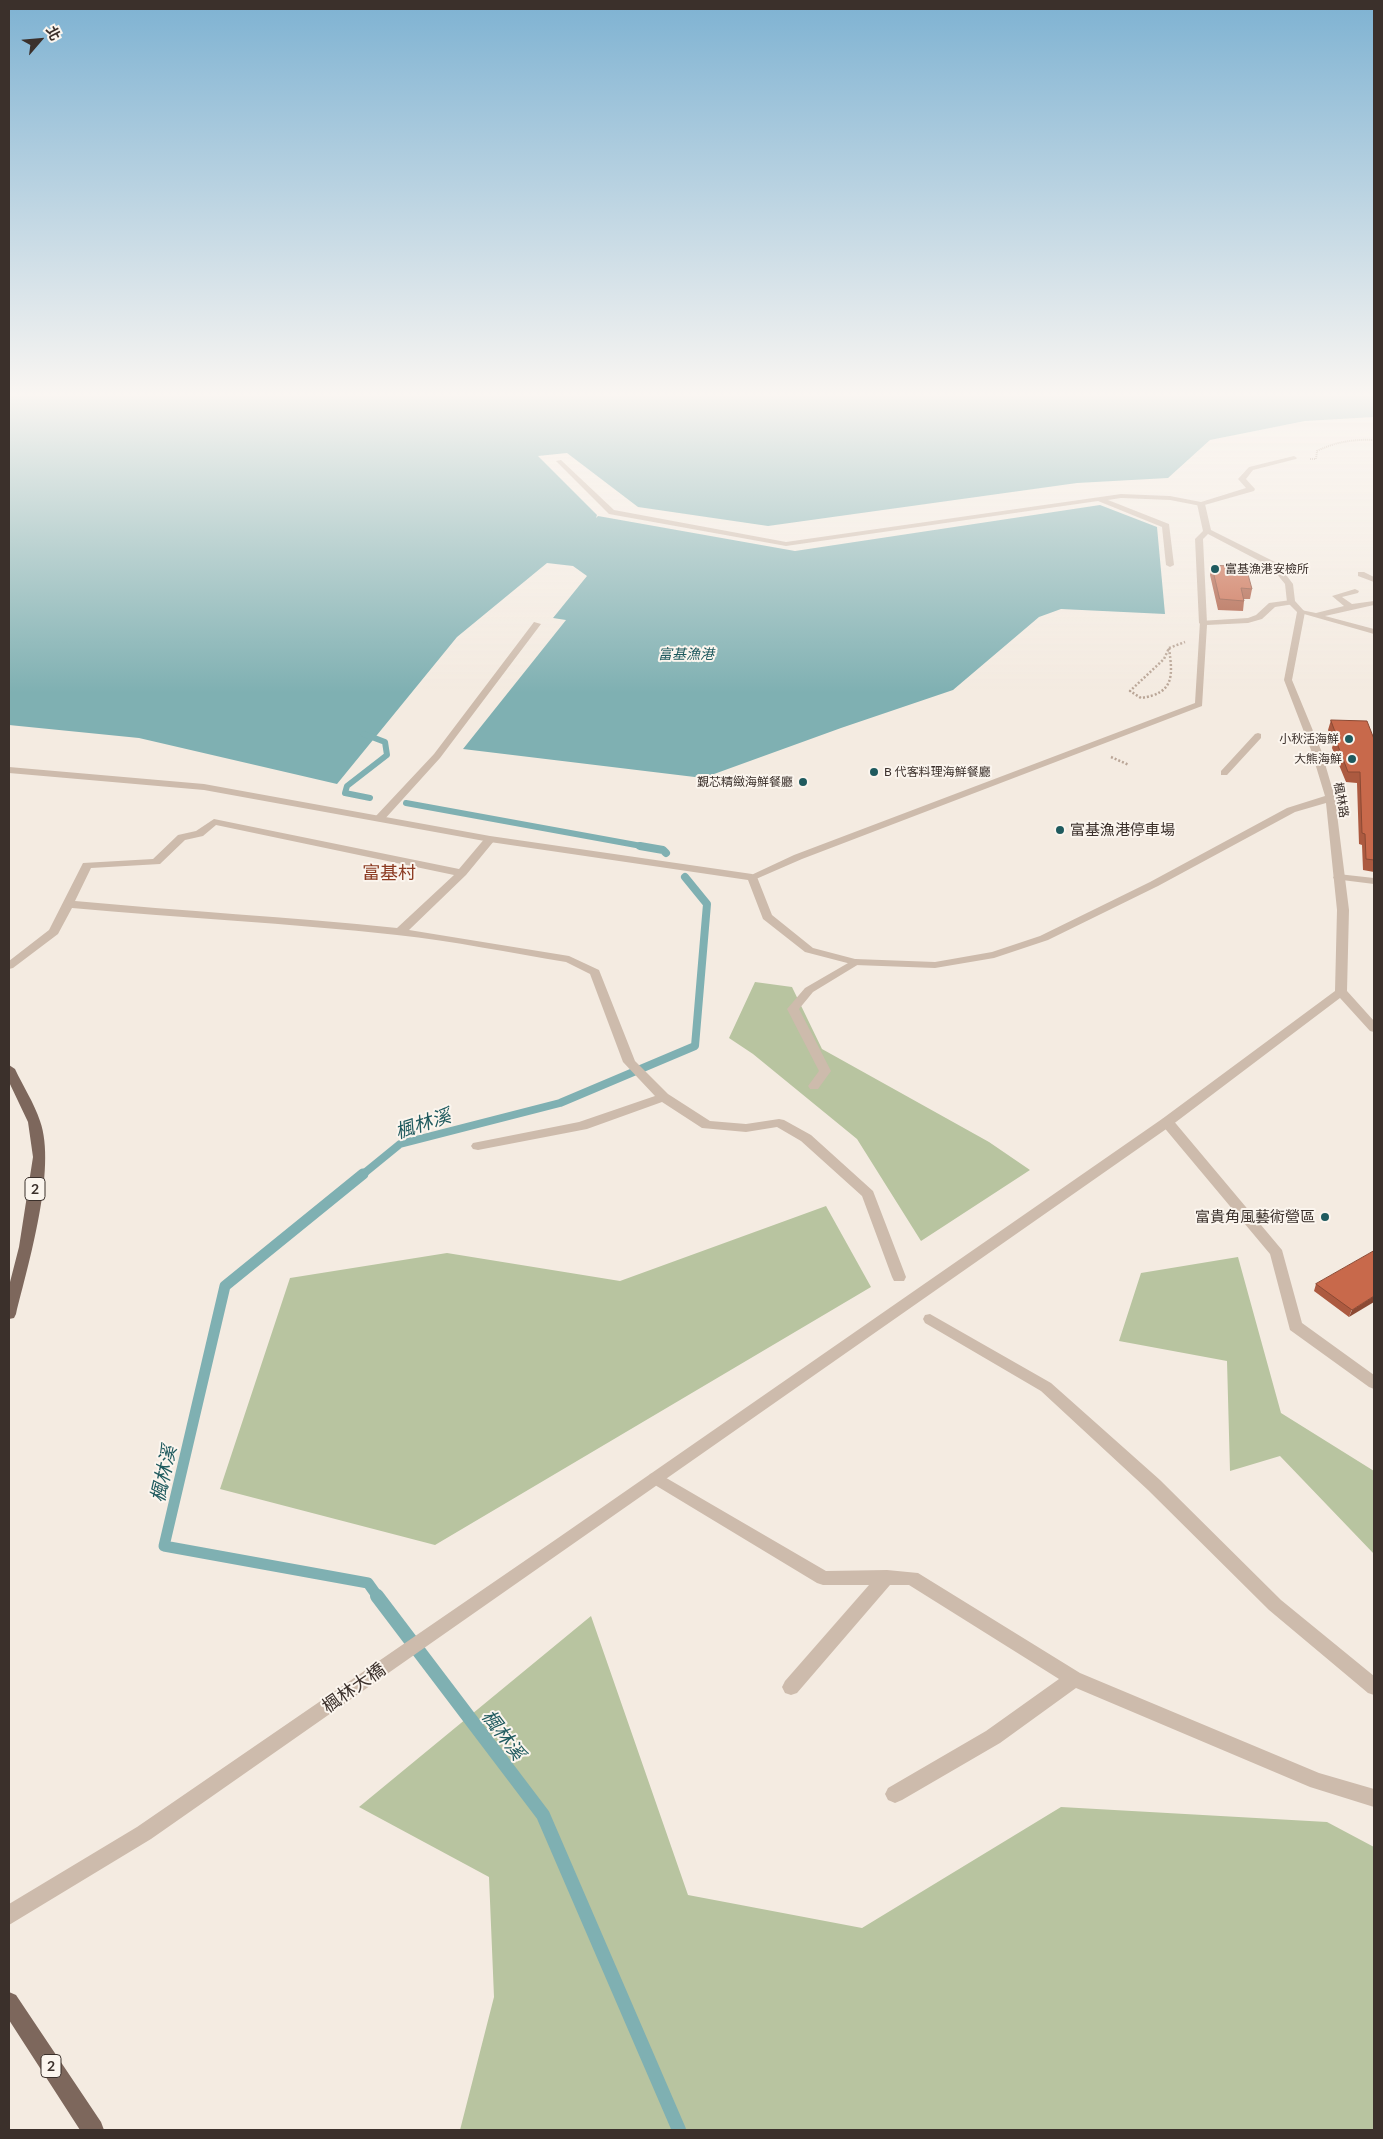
<!DOCTYPE html>
<meta charset="utf-8">
<style>
body{margin:0}
#map{position:relative;width:1383px;height:2139px;overflow:hidden;background:#f4ebe1;font-family:Lato,"Noto Sans TC",sans-serif}
canvas{display:block}
.frame{position:absolute;inset:0;border:10px solid #3b302b;pointer-events:none}
.north{position:absolute;left:15px;top:15px;width:50px;height:50px;-webkit-text-stroke:4px #fbf5ee;paint-order:stroke;rotate:63deg;font-size:14px;font-weight:700;line-height:20px;text-align:center;color:#3b302b}
.north::after{content:'';display:block;margin:auto;width:18px;height:22px;background:#3b302b;clip-path:polygon(50% 0,100% 100%,50% 72%,0 100%)}
</style>
<div id="map">
<canvas width="1383" height="2139"></canvas>
<div class="frame"></div>
<div class="north">北</div>
</div>
<script>
const ctx = document.querySelector('canvas').getContext('2d');
ctx.lineJoin = 'round';
function fill(path, color) {
  ctx.fillStyle = color;
  ctx.fill(path, 'evenodd');
}
function strokePath(path, color, width, dash) {
  ctx.strokeStyle = color;
  ctx.lineWidth = width;
  ctx.lineCap = dash ? 'butt' : 'round';
  ctx.setLineDash(dash || []);
  ctx.stroke(path);
}
function write(font, color, halo, rows, align = 'center') {
  ctx.font = font + ' Lato,"Noto Sans TC",sans-serif';
  ctx.lineWidth = 4;
  ctx.setLineDash([]);
  ctx.textBaseline = 'middle';
  ctx.strokeStyle = halo;
  ctx.fillStyle = color;
  for (const [text, x, y, turn = 0] of rows) {
    ctx.save();
    ctx.translate(x, y);
    ctx.rotate((+turn || 0) * Math.PI / 180);
    ctx.textAlign = isNaN(turn) ? turn : align;
    if (halo) ctx.strokeText(text, 0, 0);
    ctx.fillText(text, 0, 0);
    ctx.restore();
  }
}
fill(new Path2D(`
 M755,982L792,987L822,1049L989,1142L1030,1170L921,1241L857,1139L753,1054L729,1038Z
 M826,1206L871,1287L435,1545L220,1489L290,1278L447,1253L620,1281Z
 M1238,1257L1281,1413L1374,1471V1554L1280,1456L1230,1471L1227,1361L1119,1341L1141,1273Z
 M591,1616L688,1895L862,1928L1061,1807L1327,1822L1374,1847V2130H460L494,1997L489,1877L359,1807Z`), '#b8c4a0');
fill(new Path2D(`
 M9,394H1374V417L1305,421L1210,440L1168,478L1077,483L768,526L638,507L567,453L538,456L597,515L596,518L598,516L795,551L1100,505L1157,527L1165,614L1061,609L1039,617L953,690L841,728L703,778L463,749L566,620L553,618L587,576L573,566L547,563L457,637L337,784L139,738L9,725Z`), '#7fb0b2');
strokePath(new Path2D(`
 M364,734L385,742L387,755L347,786L345,793L370,798
 M406,803L647,847`), '#7fb0b2', 6);
strokePath(new Path2D(`
 M640,846L663,850L666,853
 M362,1175L400,1144L560,1103L695,1046L707,904L685,877`), '#7fb0b2', 8);
strokePath(new Path2D(`
 M363,1174L225,1286L164,1546L368,1583L378,1597`), '#7fb0b2', 11);
strokePath(new Path2D(`
 M377,1596L543,1815L679,2130`), '#7fb0b2', 14);
strokePath(new Path2D(`
 M1310,459H1316L1317,451C1335,442 1354,439 1374,440`), '#b9a596', 2, [1, 1]);
strokePath(new Path2D(`
 M1169,648C1173,677 1174,693 1141,698L1130,691L1164,659Z
 M1169,648L1185,642
 M1111,757L1129,765`), '#b9a596', 2.5, [2, 2]);
fill(new Path2D(`
 M1294,456L1297,458L1296,459L1253,470L1246,479L1255,489L1254,491L1201,506L1170,500L1121,498L1108,500L1169,524L1174,565L1170,567L1166,565L1162,527L1098,501L786,546L609,514L556,461L561,460L614,510L786,542L1121,494L1170,496L1201,502L1246,488L1238,479L1249,467Z
 M1358,572H1364L1374,577V582L1358,576Z
 M1355,589L1359,591L1358,593L1342,597L1352,604L1374,601V605L1325,616L1374,629V634L1297,612L1301,610L1316,613L1344,606L1332,596Z
 M1291,600L1295,602L1294,604L1275,607L1262,619L1248,623L1207,625L1202,706L802,859L756,879H748L747,877L794,855L1195,703L1200,621L1248,618L1256,615L1269,603Z
 M534,622L541,624L440,758L383,821H375V817L434,754Z
 M1258,733L1261,734V738L1227,775H1221V771L1255,734Z
 M214,819L459,869L486,837H494V841L466,875L409,930L569,956L599,970L635,1061L668,1094L710,1121L746,1124L779,1119L784,1120L811,1135L873,1191L906,1277L904,1281H894L892,1277L862,1196L801,1141L777,1127L746,1132L702,1128L662,1102L587,1129L478,1150L473,1149L471,1146L473,1143L579,1122L655,1096L623,1062L590,974L566,962C510,953 454,941 397,935C289,923 180,918 72,908L58,934L13,968L9,969V961L49,930L83,863L153,859L178,835L196,831ZM216,825L454,875L397,928C290,917 182,911 75,901L91,868L160,864L185,840L203,836Z
 M1338,874L1374,878V884L1334,879L1333,877Z
 M855,959L859,960L861,962L859,964L813,992L799,1009L831,1071L818,1089H810L808,1086L819,1071L787,1009L805,988Z
 M1167,1118L1172,1119L1282,1250L1302,1323L1374,1375V1389L1369,1387L1290,1330L1270,1254L1162,1125L1161,1122L1162,1119Z
 M930,1314L1051,1383L1160,1480L1281,1600L1374,1676V1695L1368,1693L1269,1610L1148,1490L1041,1391L925,1323L923,1319L925,1315Z
 M656,1472L826,1571L887,1570L918,1573L1080,1673L1319,1773L1374,1789V1807L1310,1787L1076,1688L1000,1743L902,1800L895,1803L888,1800L885,1794L888,1788L986,1731L1059,1679L909,1585H890L797,1693L791,1695L785,1693L782,1687L785,1681L869,1585H823L817,1583L650,1482L648,1478L650,1474Z`), '#cdbbac');
fill(new Path2D(`
 M1201,502L1205,504L1211,530L1277,563L1293,584L1295,601L1305,612L1292,680L1321,750L1335,798L1349,910L1347,991L1374,1021V1032L1370,1031L1340,998L1172,1125L151,1839L9,1925V1904L137,1827L558,1538L1162,1119L1335,991L1337,910L1326,803L1295,812L1158,886L1048,940L994,958L935,968L855,965L805,952L763,919L748,880L490,842L204,790L9,773V767L204,784L490,836L752,874L757,877L772,915L813,948L855,959L935,962L992,952L1040,936L1150,882L1287,808L1325,796L1311,750L1284,680L1297,612L1287,602L1285,584L1271,567L1208,534L1203,539L1207,623L1203,626L1199,623L1195,539L1203,531L1197,504Z`), '#cdbbac');
fill(new Path2D(`
 M9,1065L15,1069C23,1086 34,1103 40,1121C57,1168 28,1265 16,1314L14,1318L9,1319V1286L19,1247L33,1157L28,1122L9,1082Z
 M9,1992L16,1995L101,2122L104,2130H80L9,2020Z`), '#7d675c');
fill(new Path2D(`
 M1212,565L1252,589L1250,599H1244V601L1243,611L1218,610L1210,575Z
 M1331,720L1374,739V872L1363,870L1362,845L1359,844L1357,783L1346,782L1332,748L1333,744L1328,730Z
 M1374,1251L1349,1317L1314,1291L1316,1284Z`), '#ac5a40');
fill(new Path2D(`
 M1374,1296V1302L1349,1317L1352,1310Z`), '#8c4a34');
const building = new Path2D(`
 M1212,565L1246,567L1252,589L1241,588L1244,601L1220,599Z
 M1331,720L1367,721L1374,739V860L1366,859L1365,834L1362,833L1360,772H1348L1335,738H1337Z
 M1374,1251V1296L1352,1310L1316,1284Z`);
fill(building, '#c8694b');
strokePath(building, '#8c4a34', 1);
const sky = ctx.createLinearGradient(0, 0, 0, 693);
sky.addColorStop(0, '#7eb2d2');
sky.addColorStop(0.57, '#faf6f2');
sky.addColorStop(1, '#faf6f200');
ctx.fillStyle = sky;
ctx.fillRect(0, 0, 1383, 693);
for (const [x, y, r, color] of [
 [1215,569,5,"#1f5a5e"],
 [1349,739,5,"#1f5a5e"],
 [1352,759,5,"#1f5a5e"],
 [874,772,5,"#1f5a5e"],
 [803,782,5,"#1f5a5e"],
 [1060,830,5,"#1f5a5e"],
 [1325,1217,5,"#1f5a5e"]
]) {
  const dot = new Path2D();
  dot.arc(x, y, r, 0, 2 * Math.PI);
  ctx.fillStyle = color;
  ctx.fill(dot);
  strokePath(dot, '#fbf5ee', 2);
}
write('12px', '#3b302b', '#fbf5ee', [
 ["富基漁港安檢所",1225,569,"left"],
 ["小秋活海鮮",1339,739],
 ["大熊海鮮",1342,759],
 ["B 代客料理海鮮餐廳",884,772,"left"],
 ["覲芯精緻海鮮餐廳",793,782]
], 'right');
write('12px', '#3b302b', '#fbf5ee', [
 ["楓林路",1341,800,80]
]);
write('italic 14px', '#1f5a5e', '#fbf5ee', [
 ["富基漁港",686,654]
]);
for (const [x, y, w] of [
 [35,1189,20],
 [51,2066,20]
]) {
  const box = new Path2D();
  box.roundRect(x - w / 2, y - 11.5, w, 23, 4);
  ctx.fillStyle = '#fbf5ee';
  ctx.fill(box);
  strokePath(box, '#3b302b', 1);
}
write('bold 14px', '#3b302b', null, [
 ["2",35,1189],
 ["2",51,2066]
]);
write('15px', '#3b302b', '#fbf5ee', [
 ["富基漁港停車場",1070,830],
 ["富貴角風藝術營區",1315,1217,"right"]
], 'left');
write('18px', '#8c3b22', '#fbf5ee', [
 ["富基村",389,873]
]);
write('18px', '#3b302b', '#fbf5ee', [
 ["楓林大橋",354,1688,-35]
]);
write('italic 19px', '#1f5a5e', '#fbf5ee', [
 ["楓林溪",423,1124,-18],
 ["楓林溪",164,1474,-77],
 ["楓林溪",503,1735,53]
]);
</script>
